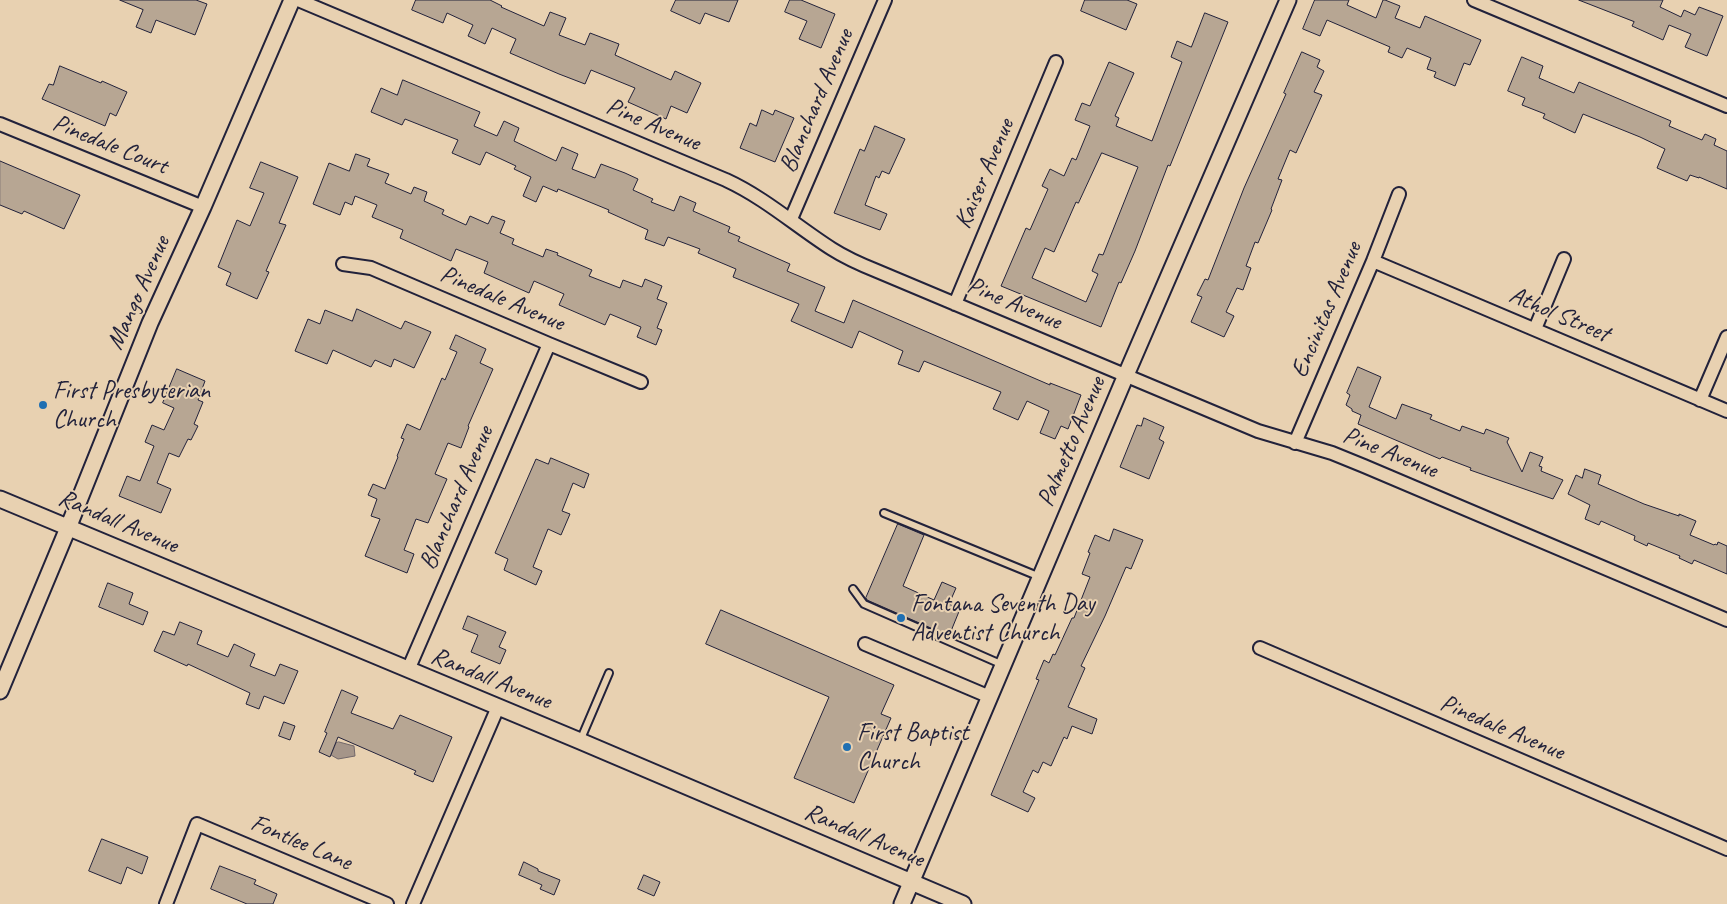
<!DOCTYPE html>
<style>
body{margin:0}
canvas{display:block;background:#e8d1b1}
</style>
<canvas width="1727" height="904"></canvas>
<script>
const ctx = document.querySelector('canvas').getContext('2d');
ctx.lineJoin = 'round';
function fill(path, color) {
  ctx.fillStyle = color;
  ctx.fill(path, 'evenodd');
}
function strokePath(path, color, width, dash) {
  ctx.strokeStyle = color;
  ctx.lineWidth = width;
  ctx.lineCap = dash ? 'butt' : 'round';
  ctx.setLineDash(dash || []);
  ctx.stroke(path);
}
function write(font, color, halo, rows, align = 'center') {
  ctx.font = font + ' Caveat,sans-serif';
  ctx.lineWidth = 4;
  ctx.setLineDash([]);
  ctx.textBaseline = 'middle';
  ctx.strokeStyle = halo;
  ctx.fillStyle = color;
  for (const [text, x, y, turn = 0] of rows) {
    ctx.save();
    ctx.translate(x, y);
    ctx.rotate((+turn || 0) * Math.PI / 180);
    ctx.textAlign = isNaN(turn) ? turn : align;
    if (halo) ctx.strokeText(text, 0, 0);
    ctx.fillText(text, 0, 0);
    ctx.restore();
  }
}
const water = new Path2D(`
 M339,742L354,746L355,756L338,759L331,755L336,743Z`);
fill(water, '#a59589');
strokePath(water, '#71676a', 1);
const building = new Path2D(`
 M120,0H196L207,4L195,35L156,20L151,33L136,27L143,10Z
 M416,0H490L502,6L501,7L544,26L550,12L566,18L559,35L585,45L590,33L619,44L615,55L671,80L675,71L701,83L687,113L671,106L666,119L628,102L635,88L591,70L585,84L559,74L510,53L516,39L492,28L485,44L468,36L473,25L447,13L443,23L412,10Z
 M676,0H738L729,22L705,13L700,24L671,11Z
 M790,0H801L835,14L821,48L799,39L807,21L785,12Z
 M1085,0H1127L1137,4L1126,30L1081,11Z
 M1315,0H1349L1347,5L1376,18L1383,0H1385L1400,6L1395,18L1420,28L1425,16L1481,40L1470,65L1464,63L1455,86L1434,77L1436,72L1427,69L1431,58L1407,48L1402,58L1388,52L1390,47L1327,20L1320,36L1303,29Z
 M1579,0H1663L1660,7L1681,17L1684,10L1695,15L1699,7L1723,16L1707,56L1685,47L1691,34L1669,25L1663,40L1632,26L1634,22Z
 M1205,13L1228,22L1170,166L1168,165L1135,251L1121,283L1119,282L1101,327L1001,286L1026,228L1030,230L1048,189L1042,186L1050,169L1064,176L1072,158L1076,160L1090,126L1075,120L1082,103L1090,106L1109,62L1134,73L1115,116L1119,118L1116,126L1152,141L1182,62L1171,57L1177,41L1191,47ZM1102,153L1138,167L1103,255L1099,254L1092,271L1098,274L1086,302L1032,278L1045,248L1054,252L1076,202L1078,203Z
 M1302,52L1320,60L1317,67L1324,71L1314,92L1322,95L1296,153L1290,150L1278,179L1282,180L1271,209L1272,210L1258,243L1255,242L1246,266L1251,268L1243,290L1237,288L1226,312L1234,316L1224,337L1191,322L1202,297L1197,295L1205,279L1208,280L1244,188L1286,94L1284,93Z
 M1522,57L1543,66L1539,78L1574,93L1579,82L1671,121L1669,126L1702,140L1705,134L1716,139L1714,145L1727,151V189L1699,177V178L1690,175L1687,181L1657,168L1665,149L1640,137L1583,114L1575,133L1543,118L1545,114L1522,105L1525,98L1508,91Z
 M60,66L101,83L102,81L127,92L116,116L110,113L105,126L42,99L49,84L53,85Z
 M403,80L480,112L474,126L497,136L504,121L519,128L514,141L556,161L562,147L578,154L572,169L595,178L601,164L625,173L638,179L633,190L653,199L651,202L674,211L680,196L696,203L693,211L730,227L728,232L740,237L738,241L790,264L787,271L825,287L815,311L844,323L853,300L1050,385V383L1081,395L1068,429L1061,426L1055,439L1040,433L1049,411L1027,401L1018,420L993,409L1001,392L924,361L919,372L898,364L903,351L859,331L852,348L791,321L799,304L733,277L736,269L698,253L700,249L668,237L664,246L645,239L648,230L608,212L609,210L558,189L557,192L543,186L536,202L523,196L531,177L514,169L516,166L486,152L480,165L452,153L458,140L405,119L402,125L371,112L381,88L397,95Z
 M762,110L773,115L775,110L794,118L775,162L740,148L750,123L756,126Z
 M875,126L905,139L889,174L882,171L879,178L876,176L865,205L887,214L880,230L834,213L860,149L864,151Z
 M356,154L370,159L367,166L389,174L385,183L411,194L414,187L427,192L424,201L444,210L442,214L466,225L470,216L488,224L492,216L505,221L500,233L514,239L512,244L543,257L546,249L558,253L557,255L592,270L589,276L620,288L623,280L642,287L645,279L662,286L657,299L667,303L657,328L662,330L656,345L637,337L641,327L610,314L605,325L559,305L564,294L534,281L529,293L484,273L488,262L456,249L451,261L400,238L403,230L372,217L377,205L355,196L352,205L345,202L340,215L313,204L329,163L349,171Z
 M0,161L80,195L64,229L24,211L22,214L0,205Z
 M261,162L298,177L279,223L286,225L266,271L269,272L257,299L226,285L231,273L218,267L237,220L250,226L264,193L250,188Z
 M357,309L401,329L405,321L431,332L414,368L394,359L391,367L375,360L371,367L333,350L327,364L295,351L308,319L320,324L325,310L352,321Z
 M456,335L486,349L480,363L493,369L468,426L469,427L461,448L448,443L435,474L447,479L428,523L416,519L404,550L414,554L407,573L365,556L380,519L371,516L377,499L368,495L373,484L385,489L398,457L397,456L404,439L401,438L407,424L420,430L442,378L445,380L457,352L450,349Z
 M1358,367L1381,377L1369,407L1396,419L1402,404L1432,415L1430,419L1460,431L1462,426L1484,434L1486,429L1509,438L1507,442L1522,472L1530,452L1543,457L1539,466L1542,467L1541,471L1563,480L1553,499L1470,470L1471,468L1442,457L1440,459L1358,424L1361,415L1352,411V409L1346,405L1350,395L1347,393Z
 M177,369L205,381L198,400L203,402L194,424L198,426L191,440L188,439L179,457L169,453L157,483L171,489L161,513L119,496L127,476L140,481L154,446L145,442L152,425L164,430L174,408L163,403Z
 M1144,418L1164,427L1159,439L1164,442L1149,479L1120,467L1137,425L1141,426Z
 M551,458L589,474L584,488L573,483L562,511L570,514L561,535L548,529L533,567L542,571L536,585L504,570L508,559L495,553L536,459L548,464Z
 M1585,469L1601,475L1598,484L1644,504L1679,516V514L1696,521L1690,535L1714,545L1715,544L1717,545L1718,542L1727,546V574L1694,560L1692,564L1679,558L1680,556L1648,543L1647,546L1634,540L1635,536L1601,521L1599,525L1585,519L1590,505L1568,494L1576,475L1582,478Z
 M898,524L924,535L903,586L934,600L942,582L956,588L949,604L960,609L949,636L867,600L866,598Z
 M1114,529L1143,540L1131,569L1126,567L1105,616L1081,666L1085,668L1068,707L1097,719L1092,734L1072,726L1067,739L1064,737L1051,766L1043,762L1038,773L1033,770L1023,792L1035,798L1028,812L991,795L1039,680L1036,679L1044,660L1049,663L1053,654L1055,655L1072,618H1074L1090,577L1082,574L1090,553L1088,552L1095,535L1109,541Z
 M108,583L133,593L129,604L148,612L143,625L99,607Z
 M721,610L894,685L881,714L891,718L854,803L794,778L829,697L706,644Z
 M468,616L506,632L499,647L506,650L500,664L471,652L478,635L463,629Z
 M180,622L202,631L197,644L228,657L234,644L255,654L250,666L275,676L280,664L298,671L284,704L264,696L259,709L246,704L250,693L188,664L187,666L154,651L163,631L174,635Z
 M342,690L358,697L351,713L393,729L400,715L452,737L433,782L414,774L416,771L338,737L330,757L319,752L327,733L325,732Z
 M284,722L295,726L290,740L279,736Z
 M102,839L148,857L142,874L127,867L121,884L89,871Z
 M524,862L538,869V871L560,880L554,895L540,889L542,885L519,875Z
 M220,866L256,880L254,884L277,894L273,904H247L211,889Z
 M644,875L660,882L654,896L638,889Z`);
fill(building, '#b7a693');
strokePath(building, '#22223b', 1);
const service = new Path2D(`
 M884,513L1040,577
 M853,589L864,604L1003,665
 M580,741L609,673`);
const minor = new Path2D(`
 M298,0L726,180C765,198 796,226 832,249C846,258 862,265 877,271L1258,431L1332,453L1364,466L1727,620
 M1474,0L1727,106
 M0,124L203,207
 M791,219L885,0
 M1373,261L1727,411
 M343,264L371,268L549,344L641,382
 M955,304L1056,62
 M1535,329L1564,259
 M1700,400L1727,337
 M1295,443L1373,261L1399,194
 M865,644L990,697
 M1260,648L1727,849
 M408,670L549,344
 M166,904L197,824L387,904
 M413,904L498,707`);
const tertiary = new Path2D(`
 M0,499L580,741L963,904
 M0,691L68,528L150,323L203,207L292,0
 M902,904L1126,375L1288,0`);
strokePath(service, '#22223b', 10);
strokePath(minor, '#22223b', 16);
strokePath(tertiary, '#22223b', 19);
strokePath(service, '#e8d1b1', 6);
strokePath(minor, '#e8d1b1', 12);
strokePath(tertiary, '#e8d1b1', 15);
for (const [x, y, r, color] of [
 [43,405,5,"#1f6fb2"],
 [901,618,5,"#1f6fb2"],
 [847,747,5,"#1f6fb2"]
]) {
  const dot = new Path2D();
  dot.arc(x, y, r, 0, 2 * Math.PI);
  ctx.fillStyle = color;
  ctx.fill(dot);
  strokePath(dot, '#e8d1b1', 2);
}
write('25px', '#22223b', '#e8d1b1', [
 ["Blanchard Avenue",817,101,-67],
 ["Pine Avenue",653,125,23],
 ["Pinedale Court",110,145,22],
 ["Kaiser Avenue",985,174,-67],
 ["Mango Avenue",139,293,-66],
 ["Pinedale Avenue",502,299,23],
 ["Pine Avenue",1014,304,23],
 ["Encinitas Avenue",1327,310,-67],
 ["Athol Street",1559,315,23],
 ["Palmetto Avenue",1072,442,-67],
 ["Pine Avenue",1390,453,22],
 ["Blanchard Avenue",457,498,-67],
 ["Randall Avenue",118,522,23],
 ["Randall Avenue",491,679,22],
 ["Pinedale Avenue",1502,728,23],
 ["Randall Avenue",864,836,23],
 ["Fontlee Lane",301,843,23]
]);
write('25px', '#22223b', '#e8d1b1', [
 ["First Presbyterian",53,391],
 ["Church",53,420],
 ["Fontana Seventh Day",911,604],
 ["Adventist Church",911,633],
 ["First Baptist",857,733],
 ["Church",857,762]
], 'left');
</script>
